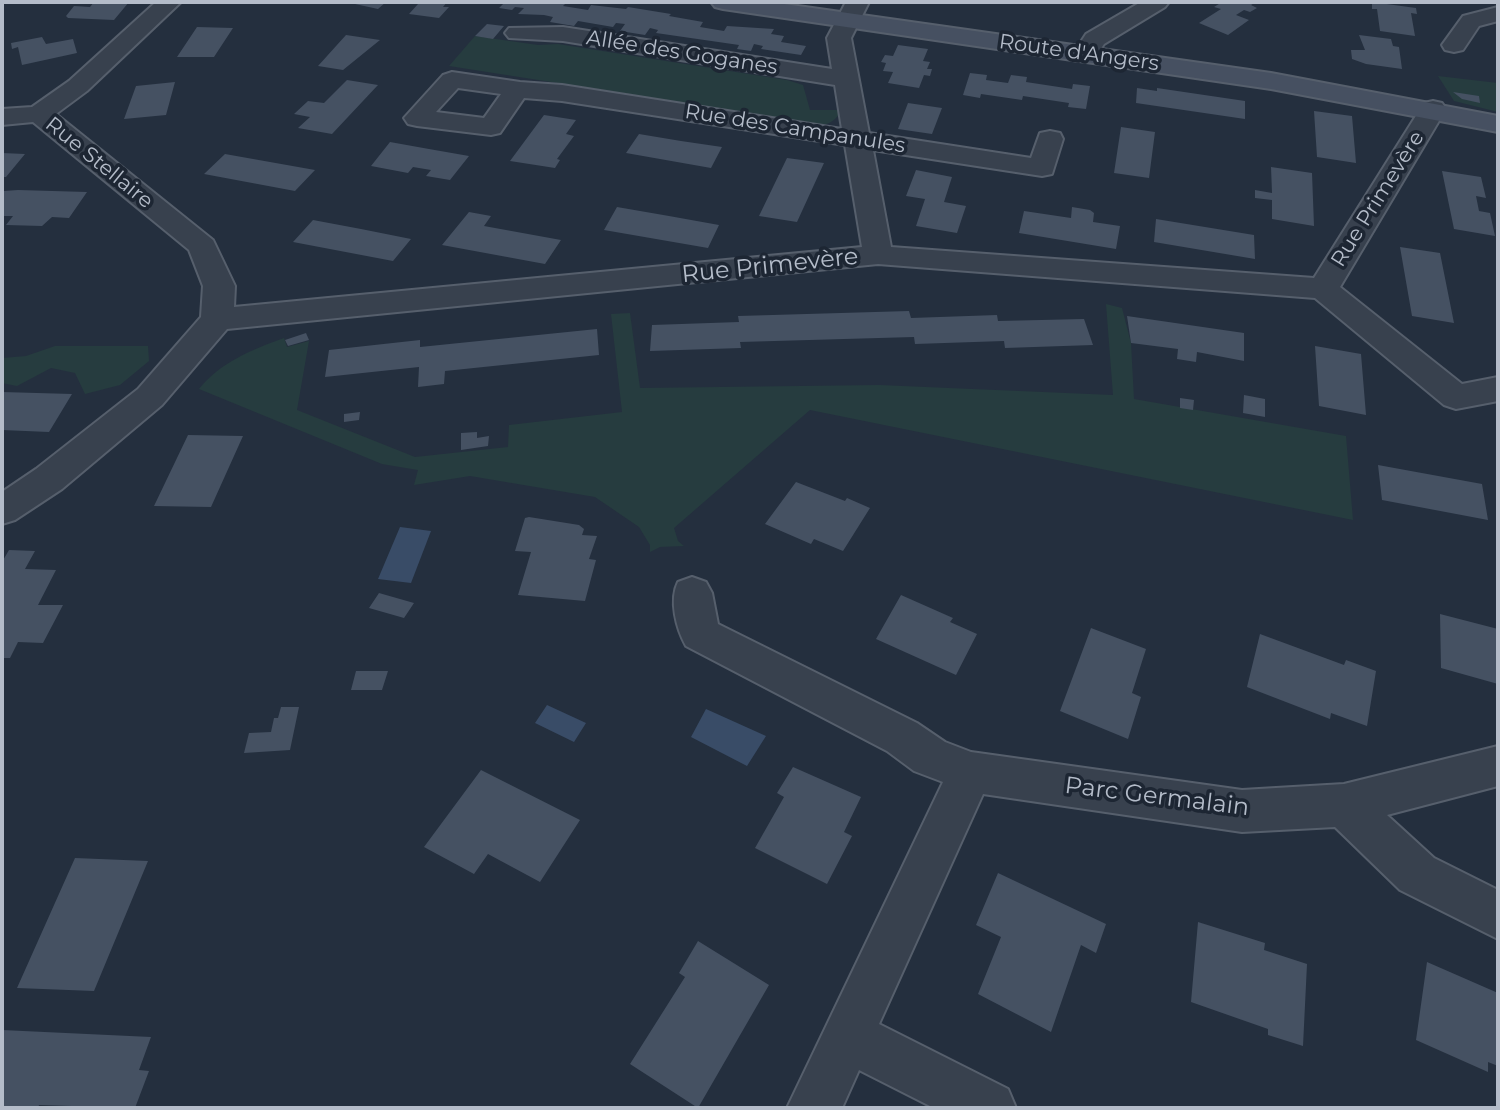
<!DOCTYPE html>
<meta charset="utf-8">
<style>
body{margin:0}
#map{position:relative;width:1500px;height:1110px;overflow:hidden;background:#242f3e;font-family:Montserrat,sans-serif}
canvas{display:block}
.frame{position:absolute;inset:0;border:4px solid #b4bcc9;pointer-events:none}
</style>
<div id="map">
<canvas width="1500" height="1110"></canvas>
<div class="frame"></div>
</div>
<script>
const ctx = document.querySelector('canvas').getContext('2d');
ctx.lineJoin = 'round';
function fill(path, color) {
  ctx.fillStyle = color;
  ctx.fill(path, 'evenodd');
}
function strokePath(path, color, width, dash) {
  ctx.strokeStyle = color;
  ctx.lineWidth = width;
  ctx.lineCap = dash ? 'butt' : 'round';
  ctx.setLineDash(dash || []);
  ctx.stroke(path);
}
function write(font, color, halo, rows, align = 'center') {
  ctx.font = font + ' Montserrat,sans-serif';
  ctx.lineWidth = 7;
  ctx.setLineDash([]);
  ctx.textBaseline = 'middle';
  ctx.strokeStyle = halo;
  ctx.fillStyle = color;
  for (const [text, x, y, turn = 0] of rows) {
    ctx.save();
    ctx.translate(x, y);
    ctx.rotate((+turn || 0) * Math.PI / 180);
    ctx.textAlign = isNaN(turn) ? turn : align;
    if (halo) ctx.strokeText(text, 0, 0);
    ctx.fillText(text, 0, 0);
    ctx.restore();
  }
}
fill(new Path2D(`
 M475,36L538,45L558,44L787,80L803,85L810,110H838L840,113C828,132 804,126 787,119L449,66Z
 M1438,76L1498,83V112L1454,101Z
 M1106,304L1122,308L1131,343L1134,399L1346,436L1353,520L810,410L674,528L678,541L684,546L660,547L650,552V545L639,527L595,497L470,476L414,485L418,470L382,464L199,389C221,362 251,350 284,338L287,347L309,341L297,410L415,457L508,447L509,425L622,412L611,314L630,313L640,388L879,385L1113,395Z
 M55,346H148L149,361L120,385L85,394L75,373L51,368L17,386L2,383V358L26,356Z`), '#263c3f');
fill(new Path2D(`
 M400,527L431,531L411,583L378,579Z
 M547,705L586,723L574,742L535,723Z
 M706,709L766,736L747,766L691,737Z`), '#394c67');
fill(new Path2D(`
 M94,2H129L114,20L68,18L66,16L74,6L90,7Z
 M357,2H386L378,9L355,4Z
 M414,2H447L443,7H449L439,18L409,14L418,4Z
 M505,2H567L563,6L588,10L591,5L626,9L628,7L671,14L669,16L703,22L700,27L724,31L727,26L774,29L771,34L784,36L781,42L806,46L801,55L761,49L763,46L754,44L751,51L737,49L739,45L656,33L658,30L650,28L645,35L620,31L625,24L616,23L613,27L578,21L574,26L550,22L553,17L544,15L518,14L524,8L515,7L512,10L499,8Z
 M1222,2H1256L1251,5L1257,8L1250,12L1244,10L1236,15L1249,20L1228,35L1199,23L1221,9L1214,7Z
 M1372,2L1416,8L1417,14L1411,13L1415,36L1380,31L1377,9H1372Z
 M487,24L504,26L493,39L475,36Z
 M197,27L233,28L214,57H177Z
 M346,35L380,40L343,70L318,66Z
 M1359,35L1391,39L1393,46L1399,47L1402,69L1366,64L1352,59L1351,50H1365Z
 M42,37L46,44L73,39L77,53L22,65L18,47L12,49L11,43Z
 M898,45L928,49L923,61L930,62L927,69H932L930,76L924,75L919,88L888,83L893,72L883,71L886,63L881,62L885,55L893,56Z
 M970,73L987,75L986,80L1008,83L1011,75L1027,77L1026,82L1072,89L1073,84L1090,86L1086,109L1068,107L1069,103L1023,96L1022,100L981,94L980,98L963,95Z
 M347,80L378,85L332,134L298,128L310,117L294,114L308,101L324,103Z
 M175,82L166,115L124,119L136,86Z
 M1137,88L1157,91V88L1245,101V119L1136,103Z
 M1453,92L1479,96L1480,103L1462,99Z
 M908,103L942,108L932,134L898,129Z
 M1314,111L1352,116L1356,163L1317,157Z
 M544,115L576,120L566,134L574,136L557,159L560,160L555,168L510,161Z
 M1121,127L1155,132L1149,178L1114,173Z
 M639,134L681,141L722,147L711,168L626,153Z
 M390,142L429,149L469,156L450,180L426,176L431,170L413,167L408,173L371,166Z
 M2,153L25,154L6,177H2Z
 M225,154L315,170L295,191L204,174Z
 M787,158L824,163L797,222L759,216Z
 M1271,167L1312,173L1314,226L1272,219V200L1255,198V190L1272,193Z
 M916,170L952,177L944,202L966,206L957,233L916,226L925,199L906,196Z
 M1442,171L1481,177L1486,198L1476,196L1479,211L1490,213L1495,236L1454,229Z
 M4,191L18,190L87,192L69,218L52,217L42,226L6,225L13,216H2Z
 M617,207L669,216L719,225L708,248L604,230Z
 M1072,207L1090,210L1094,213L1093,222L1120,226L1116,249L1019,233L1024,211L1071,218Z
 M469,212L491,216L484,226L561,240L545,264L442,245Z
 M1156,219L1254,235L1255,259L1154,242Z
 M313,220L361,229L411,239L393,261L293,242Z
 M1400,247L1440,253L1454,323L1412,316Z
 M909,311L911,318L997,315L998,321L1084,319L1093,345L1005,348L1004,341L915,344L914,337L740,342L741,348L650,351L652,325L739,322L738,316Z
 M1127,316L1244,333V361L1197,352L1196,362L1177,359L1178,349L1131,343Z
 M597,329L599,355L445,371L444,384L418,387L419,367L325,377L329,350L420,340V347Z
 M306,333L309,340L288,346L285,340Z
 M1315,346L1361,354L1366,415L1319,406Z
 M2,392L72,394L49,432L2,430Z
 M1244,395L1265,399V417L1243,413Z
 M1180,398L1194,400L1193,410L1180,408Z
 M360,412L359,420L344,422V414Z
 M477,432V438L489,436L488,446L461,450V433Z
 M188,435L243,436L211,507L154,506Z
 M1378,465L1482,484L1488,520L1382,500Z
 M796,482L845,501L847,498L870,508L843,551L814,539L811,544L765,524Z
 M529,517L579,525L584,529L582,535L597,536L589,559L596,560L585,601L518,595L531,552L515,551L525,518Z
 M9,550L35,551L25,569L56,570L38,605H63L43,643L18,642L10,658H2V562Z
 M379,593L414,603L404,618L369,608Z
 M901,595L953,618L950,622L977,634L956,675L876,639Z
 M1440,614L1498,629V684L1441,668Z
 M1091,628L1146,649L1132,693L1141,697L1128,739L1060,711Z
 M1260,634L1344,665L1346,660L1376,671L1367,726L1331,713L1330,719L1247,687Z
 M356,671H388L382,690H351Z
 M281,707H299L290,750L244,753L249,733L271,732L274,718H278Z
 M793,767L861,797L844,832L852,836L827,884L755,848L784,797L777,793Z
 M481,770L580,820L540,882L488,854L474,874L424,847Z
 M75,858L148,861L94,991L17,988Z
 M998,873L1106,924L1096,953L1081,945L1051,1032L978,994L1001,937L976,925Z
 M1198,922L1265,943L1264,950L1307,964L1303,1046L1268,1035V1029L1191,1002Z
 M698,941L769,985L698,1108L630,1064L685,977L679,973Z
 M1427,962L1498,993V1066L1488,1062V1072L1416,1040Z
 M2,1030L151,1037L139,1070L149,1071L135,1108L39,1105L38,1108H2Z`), '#455162');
const street = new Path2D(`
 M156,2H181L87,91L56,114L213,240L235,286L234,307L862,247L845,145L562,101L524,98L500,133L491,135L417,126L408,124L404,118L443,75L452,72L520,82L562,85L842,129L835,85L563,41L509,38L505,33L509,28L563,27L832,69L827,38L846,2H869L851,38L869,133L1031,158L1040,133L1050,131L1060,133L1063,139L1052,174L1042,176L873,150L891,247L1314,278L1424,103L1433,101L1442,103L1446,109L1340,287L1462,384L1498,377V401L1456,409L1444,405L1315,298L878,264L227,329L162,405L62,489L15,520L2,524V492L36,469L138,389L201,317L203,286L189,250L33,122L2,125V109L32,107L69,81ZM458,88L501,94L484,118L436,112Z
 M1141,2H1169L1165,7L1104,44L1094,59L1085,61L1076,59L1073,54L1086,34Z
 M1498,7V21L1479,26L1463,50L1454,52L1445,50L1442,45L1463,16Z
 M692,577L706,582L712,593L718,624L917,723L945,742L971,752L1242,790L1344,784L1498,746V786L1387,815L1434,858L1498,890V939L1400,890L1335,827L1242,832L983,794L879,1024L1008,1089L1016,1108H934L859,1070L842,1108H787L943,782L914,771L887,751L686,646C676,628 669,600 678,582Z`);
const secondary = new Path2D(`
 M711,2H770L1271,73L1498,116V132L1271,89L723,9L715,7Z`);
strokePath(street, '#565f6c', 4);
strokePath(secondary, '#565f6c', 4);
fill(street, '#38414e');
fill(secondary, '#465061');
write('21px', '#b4bcc9', '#1d2633', [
 ["Allée des Goganes",682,53,9],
 ["Route d'Angers",1079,53,8],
 ["Rue des Campanules",795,129,9],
 ["Rue Stellaire",99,163,39],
 ["Rue Primevère",1378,199,-58]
]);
write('24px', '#b4bcc9', '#1d2633', [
 ["Rue Primevère",770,266,-6],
 ["Parc Germalain",1157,797,7]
]);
</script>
